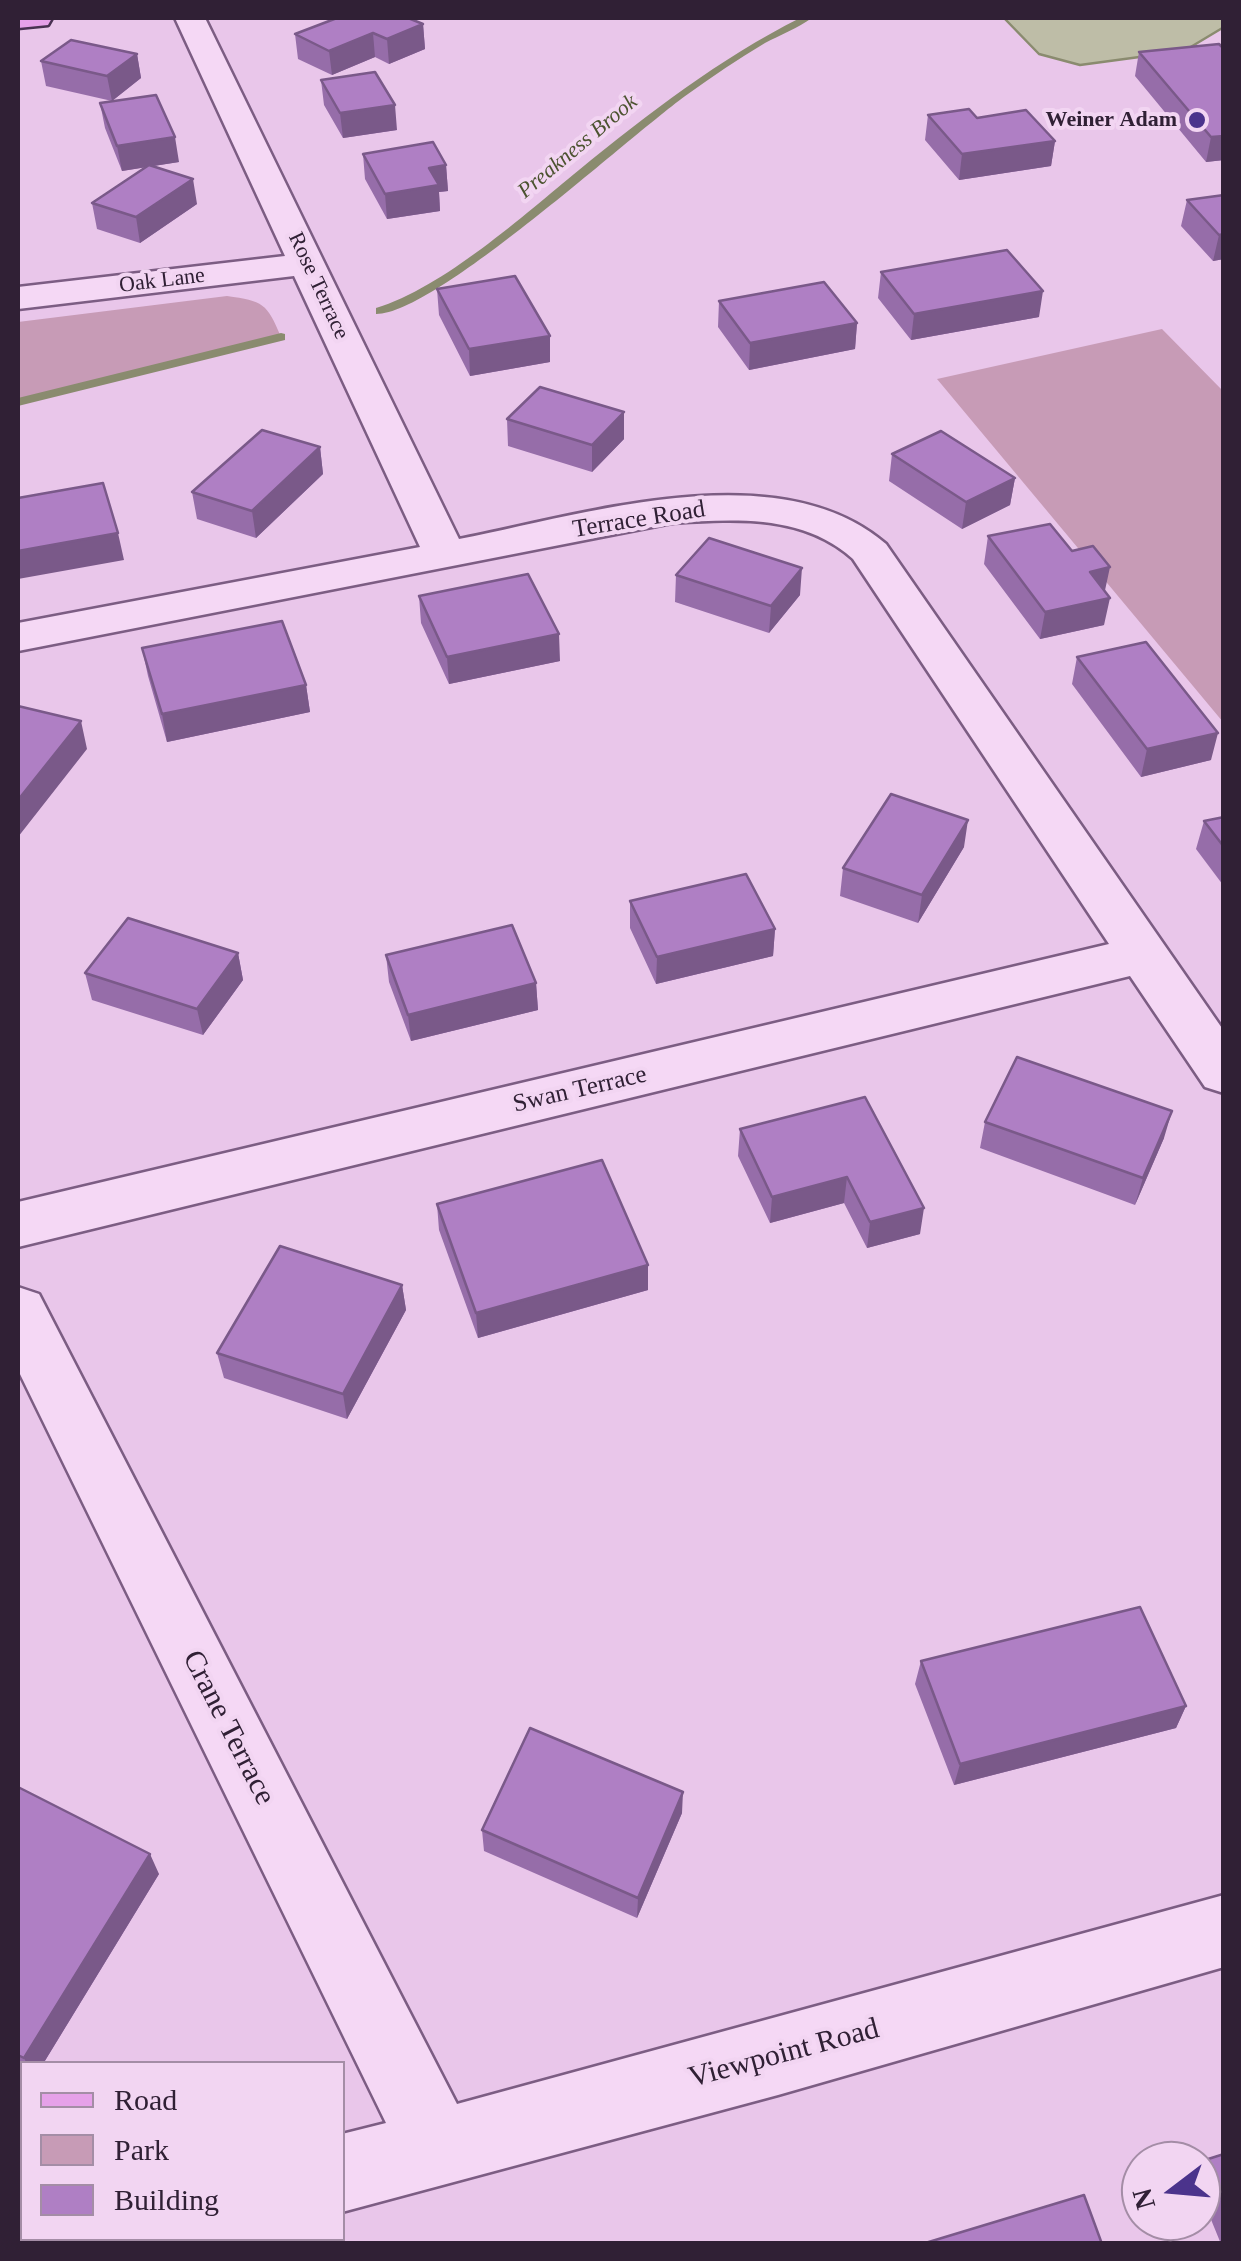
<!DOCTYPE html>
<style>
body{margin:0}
#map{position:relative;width:1241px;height:2261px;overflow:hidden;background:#e9c6ea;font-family:Georgia,serif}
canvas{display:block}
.frame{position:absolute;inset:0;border:20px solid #302035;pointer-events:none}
.legend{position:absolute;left:20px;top:2061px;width:325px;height:180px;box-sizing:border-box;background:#f2d5f2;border:2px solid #a48da6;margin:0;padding:12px 18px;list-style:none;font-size:30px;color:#302035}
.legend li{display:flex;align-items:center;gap:20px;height:50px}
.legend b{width:50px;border:2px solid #a48da6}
.north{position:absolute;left:1121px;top:2141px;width:100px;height:100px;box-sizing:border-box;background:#f2d5f2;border:2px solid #a48da6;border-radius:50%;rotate:254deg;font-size:28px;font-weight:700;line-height:40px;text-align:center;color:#302035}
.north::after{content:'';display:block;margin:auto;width:35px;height:45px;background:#4b338c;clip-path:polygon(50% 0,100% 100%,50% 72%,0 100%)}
</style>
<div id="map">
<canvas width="1241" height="2261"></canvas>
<div class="frame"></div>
<ul class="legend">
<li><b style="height:12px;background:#e6a1e9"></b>Road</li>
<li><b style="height:28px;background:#c79bb6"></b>Park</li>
<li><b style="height:28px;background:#af7fc4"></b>Building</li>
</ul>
<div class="north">N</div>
</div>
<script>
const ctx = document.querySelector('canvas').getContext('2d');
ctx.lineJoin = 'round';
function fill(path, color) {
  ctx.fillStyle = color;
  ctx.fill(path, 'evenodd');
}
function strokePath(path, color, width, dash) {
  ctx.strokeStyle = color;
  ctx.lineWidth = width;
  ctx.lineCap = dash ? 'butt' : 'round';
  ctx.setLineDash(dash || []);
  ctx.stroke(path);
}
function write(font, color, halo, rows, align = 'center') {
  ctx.font = font + ' Georgia,serif';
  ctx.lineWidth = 8;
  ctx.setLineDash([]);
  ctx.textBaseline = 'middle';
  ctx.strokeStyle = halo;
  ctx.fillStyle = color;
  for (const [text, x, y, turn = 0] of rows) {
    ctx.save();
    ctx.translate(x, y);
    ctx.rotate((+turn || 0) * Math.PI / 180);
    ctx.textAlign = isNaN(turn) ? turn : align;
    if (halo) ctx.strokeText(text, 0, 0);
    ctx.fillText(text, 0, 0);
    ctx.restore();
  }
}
fill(new Path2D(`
 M227,296C263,301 267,303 281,337L18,402V322Z
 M1162,329L1223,391V722L937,379Z`), '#c79bb6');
const water = new Path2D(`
 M1004,18H1223L1224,27L1184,51L1080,65L1039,54Z`);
fill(water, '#bebda7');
strokePath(water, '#8a8b6f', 2.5);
fill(new Path2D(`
 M800,18H812C798,28 780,35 765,43C738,59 713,76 688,94C629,136 435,315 376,314V308C443,288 524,215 579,170C649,113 719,59 800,18Z
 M281,333L285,334V340L18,406V398Z`), '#8a8b6f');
const minor = new Path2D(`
 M175,18H205L459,539C583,515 779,451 886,544L1224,1031V1093L1205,1087L1130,976L18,1247V1202L1109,944L853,559C803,514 736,519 672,523L18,651V623L420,547L294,276L18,309V287L285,256Z
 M18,1287L39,1294L457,2104L1224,1895V1967L778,2095L342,2212V2134L386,2123L18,1370Z
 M51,2238H145L143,2244H49Z`);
const primary = new Path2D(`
 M18,18H52L48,25L18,28Z`);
strokePath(minor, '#7c5d83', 5);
strokePath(primary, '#493152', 5);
fill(minor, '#f5d8f5');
fill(primary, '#e6a1e9');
fill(new Path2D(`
 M423,24L425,49L389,64L375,57L332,75L298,59L295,34Z
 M1219,44L1224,160L1206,162L1135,76L1139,52Z
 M137,54L141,78L112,101L46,86L41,61Z
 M321,80L397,130L343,138L324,105Z
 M100,103L179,162L153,166L197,204L140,243L97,229L92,203L146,167L122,171L105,128Z
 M928,115L977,118L1055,141L1051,166L959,180L925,140Z
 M363,154L446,165L448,191L439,192L440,211L387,219L365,179Z
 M1224,195V259L1213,261L1181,226L1187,200Z
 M881,272L1039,317L911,340L878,298Z
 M437,289L550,336V362L470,376L439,315Z
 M719,301L857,323L855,349L749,370L718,327Z
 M624,412V439L592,472L508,446L507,419Z
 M320,447L323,474L256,538L197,519L192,492Z
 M892,454L1015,478L1010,505L962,529L889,481Z
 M988,536L1105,591L1104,625L1040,639L984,564Z
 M676,575L800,595L769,633L675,602Z
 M419,596L560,661L449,684L421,623Z
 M142,648L306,685L310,712L167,742L148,676Z
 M1077,657L1211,760L1141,777L1072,684Z
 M1224,817V894L1221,891L1223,885L1196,849L1204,821Z
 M964,847L918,923L840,896L843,868Z
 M630,901L775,929L773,956L656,984L630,928Z
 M238,953L243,980L203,1035L92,1000L85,973Z
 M386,955L536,983L538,1010L411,1041L389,982Z
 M865,1097L920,1234L867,1248L844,1203L770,1223L738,1156L740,1129Z
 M985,1122L1164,1138L1135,1205L980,1148Z
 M437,1204L648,1265V1290L478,1338L439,1230Z
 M402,1285L406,1310L347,1419L224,1378L217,1353Z
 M921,1661L1186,1706L1176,1728L954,1785L915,1684Z
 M18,1787L159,1874L43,2064H22V2068L18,2065Z
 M682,1813L637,1918L484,1851L482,1830Z
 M1224,2154V2244H1221L1201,2195V2165L1205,2160Z`), '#966da9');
fill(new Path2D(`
 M423,24L425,49L389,64L387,39Z
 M373,33L375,57L332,75L329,51Z
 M137,54L141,78L112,101L107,76Z
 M395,105L397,130L343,138L340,113Z
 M1224,136V160L1206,162L1211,137Z
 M175,137L179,162L122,171L117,146Z
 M1055,141L1051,166L959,180L962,154Z
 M446,165L448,191L439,192L440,211L387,219L385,194L429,168Z
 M193,179L197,204L140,243L136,217Z
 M1224,234V259L1213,261L1219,235Z
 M1043,291L1039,317L911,340L914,314Z
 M857,323L855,349L749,370L750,343Z
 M550,336V362L470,376L469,349Z
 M624,412V439L592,472V445Z
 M320,447L323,474L256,538L252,511Z
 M1015,478L1010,505L962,529L966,502Z
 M118,533L124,560L18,579V551Z
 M1110,567L1104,595L1090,572Z
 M802,568L800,595L769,633L771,606Z
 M1110,598L1104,625L1040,639L1045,612Z
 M559,634L560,661L449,684L447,657Z
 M306,685L310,712L167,742L162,714Z
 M81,721L87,749L18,837V800Z
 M1218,733L1211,760L1141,777L1147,749Z
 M968,820L964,847L918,923L922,895Z
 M775,929L773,956L656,984L657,957Z
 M238,953L243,980L203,1035L197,1009Z
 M536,983L538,1010L411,1041L408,1015Z
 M1172,1111L1164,1138L1135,1205L1143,1178Z
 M847,1177L844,1203L770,1223L772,1197Z
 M924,1208L920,1234L867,1248L870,1222Z
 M648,1265V1290L478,1338L476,1313Z
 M402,1285L406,1310L347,1419L343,1394Z
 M1186,1706L1176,1728L954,1785L960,1764Z
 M683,1792L682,1813L637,1918L638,1898Z
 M150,1854L159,1874L43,2064H27L24,2058Z`), '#7a5989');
const building = new Path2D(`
 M337,18H408L423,24L387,39L373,33L329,51L295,34Z
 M71,40L137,54L107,76L41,61Z
 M1219,44L1224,49V136L1211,137L1139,52Z
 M375,72L395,105L340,113L321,80Z
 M156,95L175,137L117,146L100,103Z
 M969,109L977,118L1026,110L1055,141L962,154L928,115Z
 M433,142L446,165L429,168L439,185L385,194L363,154Z
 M149,165L193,179L136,217L92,203Z
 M1224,195V234L1219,235L1187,200Z
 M1007,250L1043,291L914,314L881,272Z
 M515,276L550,336L469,349L437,289Z
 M824,282L857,323L750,343L719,301Z
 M540,387L624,412L592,445L507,419Z
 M262,430L320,447L252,511L192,492Z
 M941,431L1015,478L966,502L892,454Z
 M103,483L118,533L18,551V498Z
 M1050,524L1072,551L1093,546L1110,567L1090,572L1110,598L1045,612L988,536Z
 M709,538L802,568L771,606L676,575Z
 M528,574L559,634L447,657L419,596Z
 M282,621L306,685L162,714L142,648Z
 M1146,642L1218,733L1147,749L1077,657Z
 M18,706L81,721L18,800Z
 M891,794L968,820L922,895L843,868Z
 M1224,817V847L1204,821Z
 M746,874L775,929L657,957L630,901Z
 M128,918L238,953L197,1009L85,973Z
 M512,925L536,983L408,1015L386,955Z
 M1017,1057L1172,1111L1143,1178L985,1122Z
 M865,1097L924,1208L870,1222L847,1177L772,1197L740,1129Z
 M602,1160L648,1265L476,1313L437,1204Z
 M280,1246L402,1285L343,1394L217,1353Z
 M1140,1607L1186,1706L960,1764L921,1661Z
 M530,1728L683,1792L638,1898L482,1830Z
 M18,1787L150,1854L24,2058L18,2055Z
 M1224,2154V2204L1205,2160Z
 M1084,2195L1102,2244H922Z`);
fill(building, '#af7fc4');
strokePath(building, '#7a5989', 2.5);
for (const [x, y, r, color] of [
 [1197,120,10,"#4b338c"]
]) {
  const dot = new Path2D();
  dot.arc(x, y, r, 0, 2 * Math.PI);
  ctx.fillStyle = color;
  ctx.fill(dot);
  strokePath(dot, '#f2d5f2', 4);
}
write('bold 22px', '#302035', '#f2d5f2', [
 ["Weiner Adam",1177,120]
], 'right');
write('italic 22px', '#4c5330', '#f2d5f2', [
 ["Preakness Brook",578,147,-40]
]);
write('22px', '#302035', '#f2d5f2', [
 ["Oak Lane",162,281,-7],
 ["Rose Terrace",318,286,65]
]);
write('25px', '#302035', '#f2d5f2', [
 ["Terrace Road",639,520,-9],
 ["Swan Terrace",580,1090,-13]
]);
write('30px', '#302035', '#f2d5f2', [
 ["Crane Terrace",228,1728,63],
 ["Viewpoint Road",784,2054,-15]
]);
</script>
